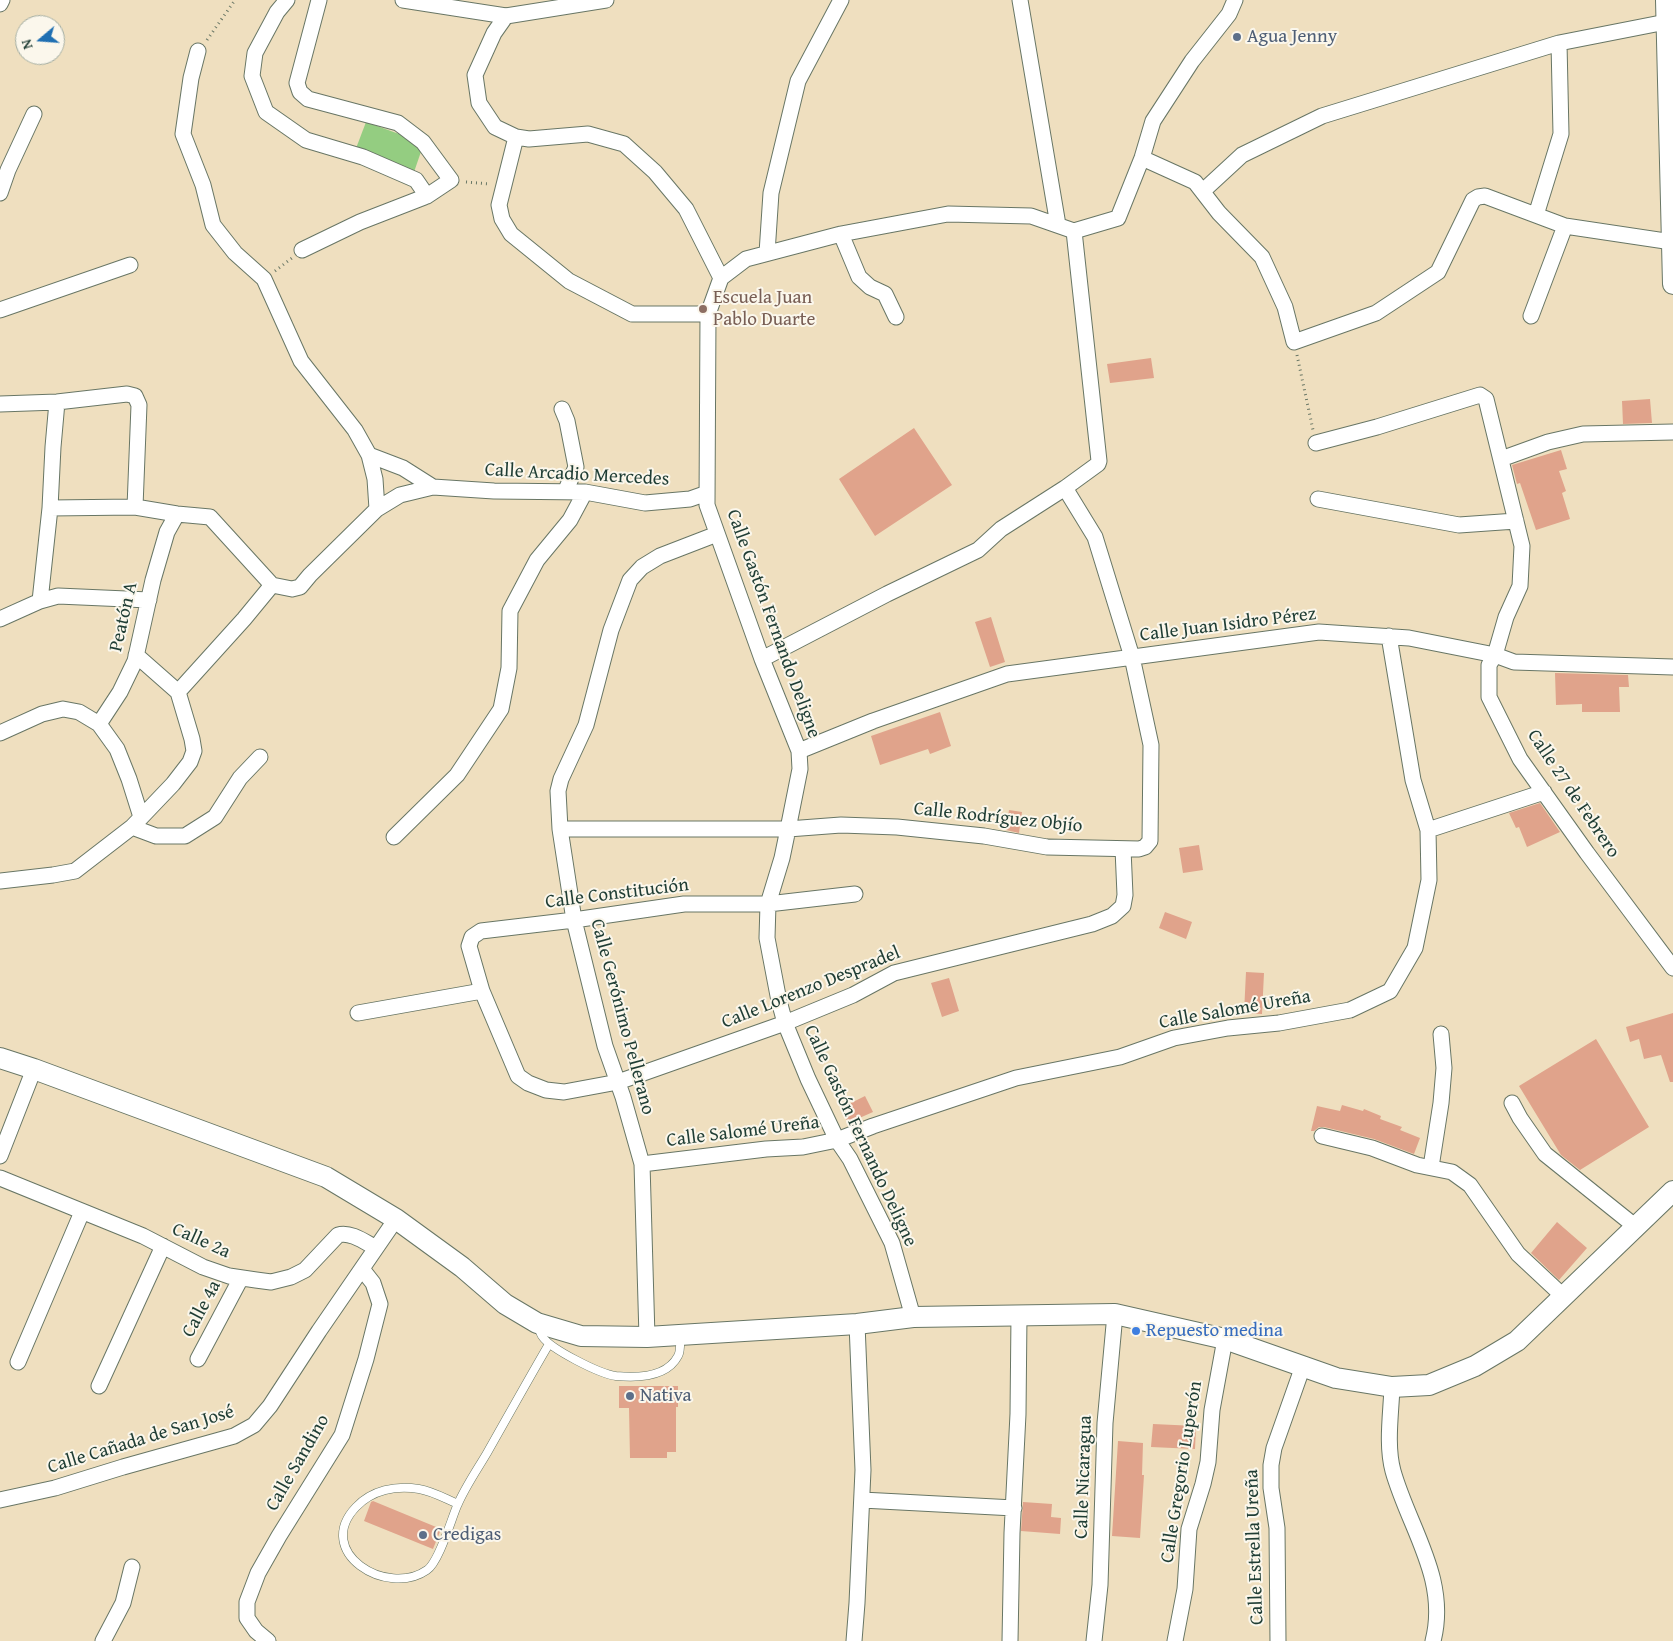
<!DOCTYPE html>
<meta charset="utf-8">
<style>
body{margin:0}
#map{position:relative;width:1673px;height:1641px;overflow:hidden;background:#efdfbf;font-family:"Gentium Book Plus",serif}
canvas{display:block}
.north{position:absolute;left:15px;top:15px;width:50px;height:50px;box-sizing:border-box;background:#fbf7ec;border:1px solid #a3ada2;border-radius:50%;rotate:252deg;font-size:14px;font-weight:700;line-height:20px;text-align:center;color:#1f3d34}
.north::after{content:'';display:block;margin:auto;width:18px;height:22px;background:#1f6fb2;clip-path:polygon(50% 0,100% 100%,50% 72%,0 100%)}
</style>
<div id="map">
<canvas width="1673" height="1641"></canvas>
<div class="north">N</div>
</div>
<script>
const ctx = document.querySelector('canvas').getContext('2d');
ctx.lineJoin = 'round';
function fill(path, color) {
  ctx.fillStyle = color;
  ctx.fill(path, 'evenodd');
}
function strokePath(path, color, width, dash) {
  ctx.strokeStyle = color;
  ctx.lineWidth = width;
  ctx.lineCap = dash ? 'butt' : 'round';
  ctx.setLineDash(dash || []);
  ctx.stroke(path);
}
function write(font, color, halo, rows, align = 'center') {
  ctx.font = font + ' "Gentium Book Plus",serif';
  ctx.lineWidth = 4;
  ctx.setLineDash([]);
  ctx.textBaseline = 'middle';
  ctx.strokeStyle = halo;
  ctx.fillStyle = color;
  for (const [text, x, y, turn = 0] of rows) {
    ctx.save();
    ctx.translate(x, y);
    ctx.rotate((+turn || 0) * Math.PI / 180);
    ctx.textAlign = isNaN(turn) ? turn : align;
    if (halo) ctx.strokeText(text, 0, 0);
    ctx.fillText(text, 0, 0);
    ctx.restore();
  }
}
fill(new Path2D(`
 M366,122L424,143L414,172L355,151Z`), '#94cd81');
fill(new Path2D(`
 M1151,358L1154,378L1110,383L1107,364Z
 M1650,399L1652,423L1623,424L1622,401Z
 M914,428L952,485L875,536L839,479Z
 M1561,450L1567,469L1559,471L1566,491L1562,493L1570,519L1536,530L1520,483L1517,484L1512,465Z
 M991,617L1005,662L990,667L975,622Z
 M1555,673L1628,675L1629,687H1619L1620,712H1582V704L1556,705Z
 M940,712L951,746L930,754L928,749L880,765L871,736Z
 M1540,803L1560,832L1527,847L1519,827L1516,828L1509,813Z
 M1009,810L1022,812L1019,833L1006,830Z
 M1199,845L1203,870L1183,873L1179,848Z
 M1165,912L1192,922L1186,939L1159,928Z
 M1246,972L1264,973L1262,1014L1244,1013Z
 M949,978L959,1011L942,1017L931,983Z
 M1673,1013V1082H1670L1661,1055L1644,1059L1639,1039L1630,1042L1626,1027Z
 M1596,1039L1649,1127L1580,1170L1561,1155L1519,1086Z
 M865,1096L873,1112L848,1123L841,1108Z
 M1342,1105L1363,1111L1364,1109L1381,1116L1380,1119L1402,1127L1400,1130L1420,1138L1414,1154L1374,1139L1324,1127H1319L1314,1131H1311L1317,1106L1340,1111Z
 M1557,1222L1587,1248L1559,1280L1531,1253Z
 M619,1386H678V1407H676V1452H667V1458H630L629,1408H619Z
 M1153,1424L1196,1426L1195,1449L1151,1447Z
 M1118,1441L1143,1443L1142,1475H1144L1140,1538L1112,1536Z
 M373,1501L441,1529L433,1549L364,1521L371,1502Z
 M1023,1502L1052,1504L1051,1517L1061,1518L1060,1534L1021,1531Z`), '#e0a38b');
const lane = new Path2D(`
 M538,1325C539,1329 540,1333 542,1336C550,1349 600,1374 616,1376C637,1378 667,1377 678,1356C681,1351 680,1343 680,1337
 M458,1504C446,1499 432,1491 419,1489C396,1485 372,1490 356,1507C313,1552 387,1598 427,1570C439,1562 451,1520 457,1506C465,1487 477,1470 487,1453C508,1416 528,1380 549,1344`);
const street = new Path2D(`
 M287,0L277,12L255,53L252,76L266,112L306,140L363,157L416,180L427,196
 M403,0L506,16L606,0
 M1020,0L1058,225
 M0,4L2,0
 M506,16L494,33L475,75L479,103L495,127L516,137L529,139L588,134L624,144L655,172L686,209L721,278
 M198,51L191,78L183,134L203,185L213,225L235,253L264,279L301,361L355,430L369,455L375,479L377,509
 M516,137L499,205L502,219L511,234L569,281L632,314H708
 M1142,158L1195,182L1219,213L1262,257L1285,307L1294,342L1376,313L1438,272L1473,200L1478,197L1485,196L1565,226L1672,242
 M1203,191L1242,155L1322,116L1559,43L1666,22
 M0,193L8,170L34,114
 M1536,215L1561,134L1559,43
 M841,234L859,277L870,287L885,294L896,317
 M302,250L360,222L427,196L451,180L423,142L398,123L308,99L300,92L297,83L319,0
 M767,253L771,193L798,81L841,0
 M0,310L130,265
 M1531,316L1565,226
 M0,404L57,402L127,394L135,396L139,405L135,507
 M562,409L567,421L576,467L565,492
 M1316,443L1377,427L1480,395L1486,399L1522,546L1520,586L1506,617L1495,655L1489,665V697L1520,759L1587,853L1673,968
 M369,455L403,468L433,487
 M1501,459L1548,442L1583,434L1673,432
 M1318,499L1459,525L1516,521
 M50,508L135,507L177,514L210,517L272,585
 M40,601L50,508L53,447L57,402
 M0,619L40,601L58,596L149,600
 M762,659L887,594L978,550L1001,529L1065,488L1098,464L1099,461L1074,231
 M178,692L244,619L272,585L292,589L300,587L310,575L377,509L400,495L433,487L494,491L585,492L645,503L690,499L707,493
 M99,724L120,692L135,661L153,580L167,532L177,514
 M0,733L42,714L63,709L79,712L99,724L117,749L129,779L141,817
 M799,751L873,721L1007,674L1319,632L1409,638L1495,655L1514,662L1673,667
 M132,827L156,836H185L215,817L240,778L260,757
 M560,829H788L841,825L897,827L984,836L1047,847L1139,849L1145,847L1150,841L1151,745L1132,657L1095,537L1065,488
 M1428,830L1544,792
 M394,837L457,775L501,709L509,668L510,611L537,560L570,520L585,492
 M0,881L53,875L75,871L132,827L173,784L190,762L194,751L192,739L178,692L136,655
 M855,894L768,904H684L574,920L481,931L472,937L469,946L482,991L518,1076L528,1083L546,1090L564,1092L618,1082L785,1023L853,995L894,973L1092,924L1112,916L1123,906L1125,895L1123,849
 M358,1013L482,991
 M1512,1103L1520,1118L1545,1154L1636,1227
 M1322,1136L1372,1148L1417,1165L1452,1172L1470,1185L1518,1254L1564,1297
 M0,1156L34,1069
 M642,1164L766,1149L803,1147L837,1140L873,1126L1016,1078L1120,1057L1174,1038L1228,1028L1279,1023L1350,1010L1390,991L1415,948L1429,880L1428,830L1413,780L1389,636
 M1431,1167L1441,1103L1444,1068L1441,1034
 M0,1178L143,1236L203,1267L229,1276L256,1280L271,1282L291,1277L305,1270L338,1235C350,1231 365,1242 376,1248
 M913,1317L892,1243L850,1159L837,1140L808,1079L785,1023L779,1001L767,938L768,904L782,858L788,829L800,769L799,751L762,659L707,505L708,314L721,278L746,259L841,234L948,214L1031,216L1074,231L1118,218L1142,158L1153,121L1192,61L1229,14L1235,0
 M647,1337L642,1164L623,1097L605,1046L574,920L560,829L558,791L561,779L586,725L611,630L630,580L642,567L660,556L717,534
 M198,1359L241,1278
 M18,1362L82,1212
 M99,1386L163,1246
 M1392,1387C1391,1414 1386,1445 1393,1471C1409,1528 1449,1579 1433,1641
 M0,1500L55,1488L123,1467L234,1436L254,1425L270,1406L319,1331L396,1219
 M862,1500L1014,1508
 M103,1641L123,1603L132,1567
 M268,1641L256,1631L247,1618V1602L258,1573L279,1536L342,1435L366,1359L380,1304L373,1283L362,1269
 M854,1641L857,1603L863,1470L857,1324
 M1010,1641L1012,1533L1018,1414L1019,1315
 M1094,1641L1100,1585L1105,1423L1115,1314
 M1175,1641L1185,1589L1189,1529L1203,1484L1208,1462L1212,1410L1225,1339
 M1278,1641L1277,1528L1271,1488V1465L1274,1448L1303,1366`);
const secondary = new Path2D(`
 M1666,0L1673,284
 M0,1058L34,1069L326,1177L396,1219L462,1267L505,1304L537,1323L581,1336L647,1337L857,1324L913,1317L1115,1314L1225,1339L1336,1378L1392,1387L1429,1385L1475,1366L1517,1341L1673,1191`);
strokePath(lane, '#687665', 9);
strokePath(street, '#687665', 17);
strokePath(secondary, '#687665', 22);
strokePath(new Path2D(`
 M207,40L235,0
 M466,182L490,184
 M275,271L292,258
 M1297,355L1313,430`), '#687665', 3, [1, 4]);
strokePath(lane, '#fff', 8);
strokePath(street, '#fff', 15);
strokePath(secondary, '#fff', 20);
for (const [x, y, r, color] of [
 [1237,37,5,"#5c6f8a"],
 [703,309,5,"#8d6e63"],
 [1136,1331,5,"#3f7fe0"],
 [630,1396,5,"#5c6f8a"],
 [423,1535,5,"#5c6f8a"]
]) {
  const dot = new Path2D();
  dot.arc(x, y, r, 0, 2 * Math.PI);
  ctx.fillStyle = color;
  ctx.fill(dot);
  strokePath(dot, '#fbf7ec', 2);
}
write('19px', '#4e5e75', '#fbf7ec', [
 ["Agua Jenny",1247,37],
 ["Nativa",640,1396],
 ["Credigas",433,1535]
], 'left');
write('19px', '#785e54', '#fbf7ec', [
 ["Escuela Juan",713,298],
 ["Pablo Duarte",713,320]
], 'left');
write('19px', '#1f3d34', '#fbf7ec', [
 ["Calle Arcadio Mercedes",577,475,3],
 ["Peatón A",124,617,-77],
 ["Calle Gastón Fernando Deligne",773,624,70],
 ["Calle Juan Isidro Pérez",1228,625,-7],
 ["Calle 27 de Febrero",1573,794,56],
 ["Calle Rodríguez Objío",998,818,6],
 ["Calle Constitución",617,894,-7],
 ["Calle Lorenzo Despradel",811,988,-22],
 ["Calle Salomé Ureña",1235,1010,-10],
 ["Calle Gerónimo Pellerano",622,1017,75],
 ["Calle Salomé Ureña",743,1132,-7],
 ["Calle Gastón Fernando Deligne",860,1136,65],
 ["Calle 2a",201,1241,24],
 ["Calle 4a",202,1309,-62],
 ["Calle Cañada de San José",141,1440,-17],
 ["Calle Sandino",298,1463,-60],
 ["Calle Gregorio Luperón",1182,1472,-81],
 ["Calle Nicaragua",1084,1477,-88],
 ["Calle Estrella Ureña",1255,1547,-92]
]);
write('19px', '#366cbe', '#fbf7ec', [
 ["Repuesto medina",1146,1331]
], 'left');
</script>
